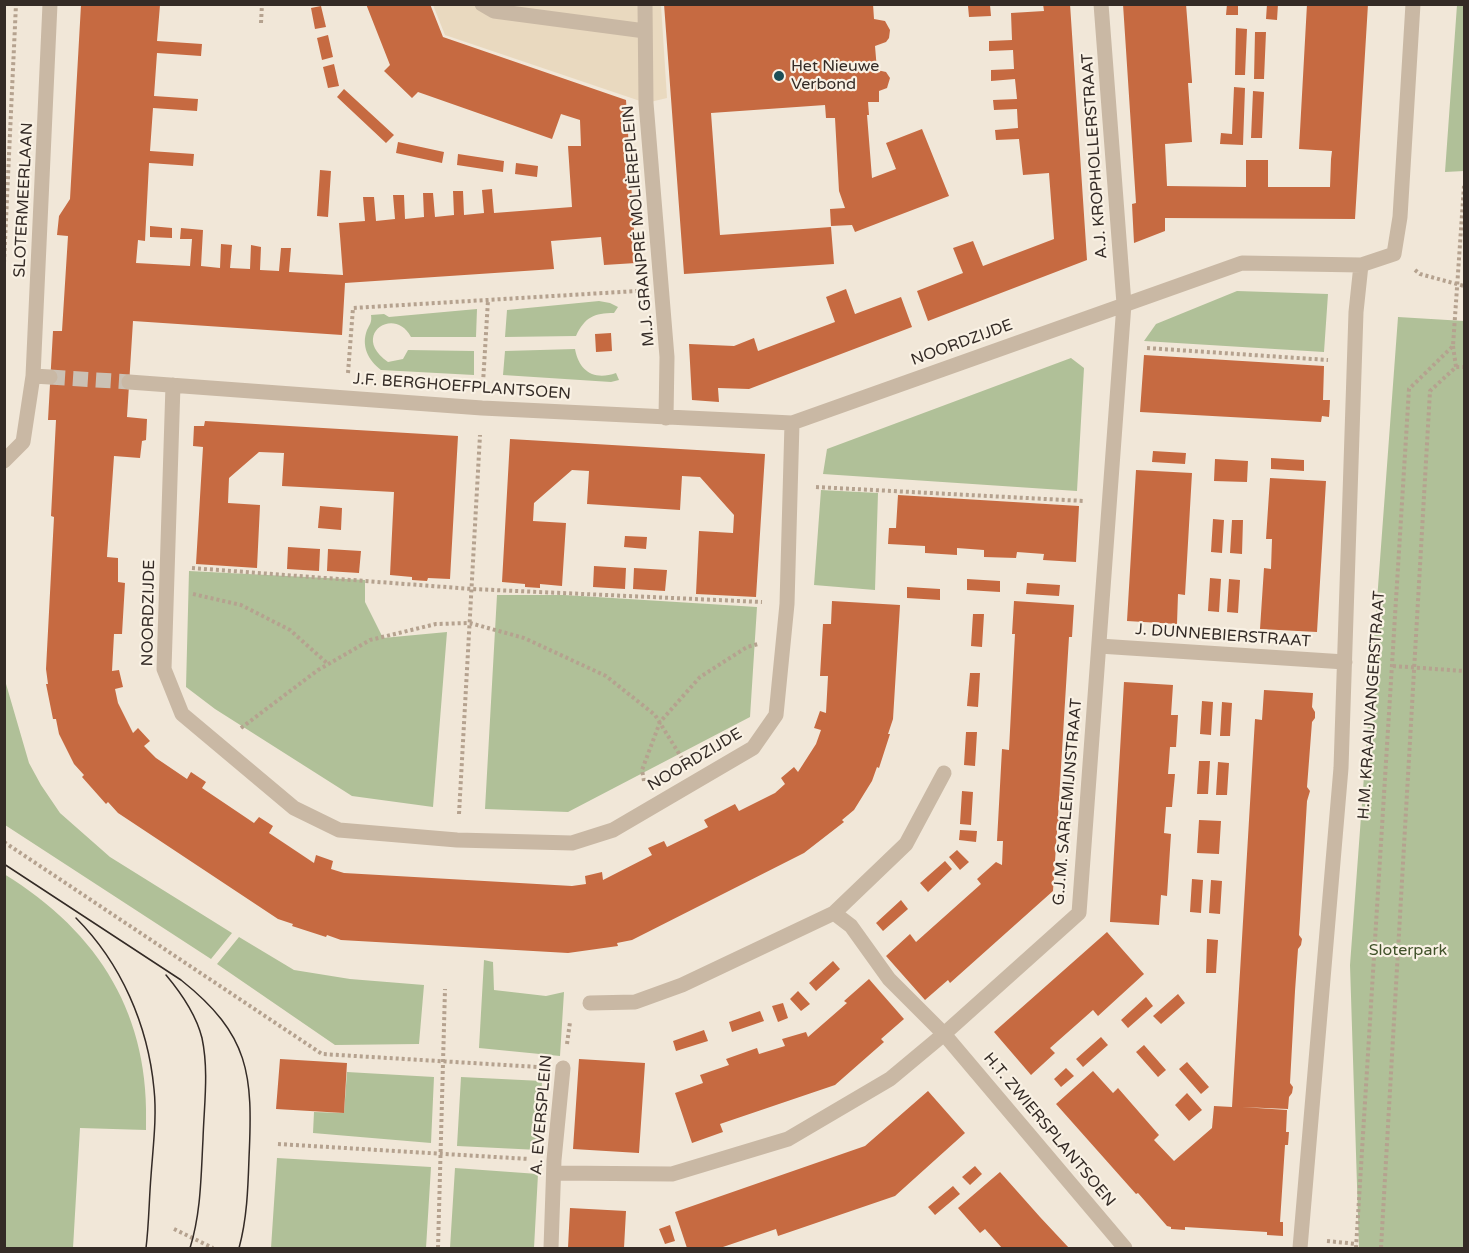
<!DOCTYPE html>
<meta charset="utf-8">
<style>
body{margin:0}
#map{position:relative;width:1469px;height:1253px;overflow:hidden;background:#f1e7d8;font-family:"Varela Round",sans-serif}
canvas{display:block}
.frame{position:absolute;inset:0;border:6px solid #342b26;pointer-events:none}
</style>
<div id="map">
<canvas width="1469" height="1253"></canvas>
<div class="frame"></div>
</div>
<script>
const ctx = document.querySelector('canvas').getContext('2d');
ctx.lineJoin = 'round';
function fill(path, color) {
  ctx.fillStyle = color;
  ctx.fill(path, 'evenodd');
}
function strokePath(path, color, width, dash) {
  ctx.strokeStyle = color;
  ctx.lineWidth = width;
  ctx.lineCap = dash ? 'butt' : 'round';
  ctx.setLineDash(dash || []);
  ctx.stroke(path);
}
function write(font, color, halo, rows, align = 'center') {
  ctx.font = font + ' "Varela Round",sans-serif';
  ctx.lineWidth = 4.5;
  ctx.setLineDash([]);
  ctx.textBaseline = 'middle';
  ctx.strokeStyle = halo;
  ctx.fillStyle = color;
  for (const [text, x, y, turn = 0] of rows) {
    ctx.save();
    ctx.translate(x, y);
    ctx.rotate((+turn || 0) * Math.PI / 180);
    ctx.textAlign = isNaN(turn) ? turn : align;
    if (halo) ctx.strokeText(text, 0, 0);
    ctx.fillText(text, 0, 0);
    ctx.restore();
  }
}
fill(new Path2D(`
 M1457,5H1464V171L1445,172Z
 M1237,291L1328,294L1324,352L1144,341L1156,324Z
 M599,301L610,303L618,307L614,313C594,313 585,317 576,336L505,337L507,310Z
 M477,309L476,337H411C394,305 350,336 388,362L403,359L408,350L474,351V375L381,370C368,360 361,346 367,330C370,324 372,322 371,315L384,314L389,317Z
 M1398,317L1464,321V1248H1359L1350,965Z
 M575,349C579,371 594,381 616,373L619,380L611,382L503,375L505,351Z
 M1071,358L1084,368L1077,491L823,474L827,449Z
 M821,490L878,493L875,590L814,585Z
 M189,571L365,580V602L383,638L447,632L433,807L352,796L215,709L186,687Z
 M497,595H564L757,607L750,717L568,812L485,809Z
 M4,677L29,763L41,785L60,813L110,857L232,933L211,959L5,825Z
 M4,874C100,933 151,1016 146,1130L80,1128L73,1248H5Z
 M239,937L294,970L350,979L424,985L419,1044L335,1045L217,964Z
 M484,960L493,962L494,990L546,996L564,992L560,1056L479,1048Z
 M347,1072L434,1077L431,1143L313,1133L314,1112L344,1113Z
 M461,1077L542,1081L539,1150L457,1146Z
 M277,1158L431,1167L426,1248H271Z
 M455,1168L538,1174L534,1248H450Z`), '#b0c098');
fill(new Path2D(`
 M433,5H661L667,98L646,103L445,35Z`), '#e9d9bf');
fill(new Path2D(`
 M366,4H430L443,37L626,100L636,263L604,265L601,237L551,241L554,269L345,283L342,335L133,321L127,417L147,419L146,440L142,441L140,458L114,456L107,557L118,558V582L125,583L122,634H114L112,671L119,670L123,687L115,689L118,703L133,733L138,728L150,741L144,746L156,758L187,779L191,772L206,782L202,788L254,823L259,817L273,826L269,833L314,863L316,855L333,861L331,869L344,873L572,886L586,884L585,876L602,872L603,880L652,855L648,848L664,841L667,847L708,827L704,820L735,804L739,811L775,793L785,784L781,778L794,767L798,772L816,744L821,730L814,728L820,711L826,713L828,676H820L823,624H831L832,601L900,605L893,719L888,734H890L879,768L877,767L872,781L854,810L842,820L844,822L804,853L632,940L617,943L618,946L568,953L341,940L327,935L326,937L292,926L293,924L278,919L118,813L108,802L106,804L82,777L84,775L74,764L59,734L56,719H53L46,684H48L46,669L54,517L51,516L56,420H48L53,331H62L68,236L57,235L59,216L70,199L81,5H160L157,41L202,44L201,56L157,53L154,96L198,99L197,111L153,108L150,151L194,154L193,166L149,163L145,241L138,240L136,263L190,266L192,239H180L181,228L203,230L201,266L220,268L221,244L232,245L230,268L250,269L251,245L261,247L260,270L279,271L281,248H291L289,272L343,275L339,223L365,221L363,197H374L376,221L395,219L393,195H404L405,219L424,217L423,193H433L435,217L454,215L453,191H463L464,215L484,213L482,190L492,189L494,213L572,207L568,146H581L580,120L561,114L552,139L418,92L412,98L384,71L390,65Z
 M664,4H873L874,19L885,21L890,30L889,38L886,42L875,46L877,70L886,72L890,78L887,88L879,91V102H868L869,115H867L872,178L896,169L886,143L922,129L949,196L855,232L852,225L831,226L830,209L845,208L839,191L835,118H826L825,105L711,113L720,235L831,227L834,264L684,274Z
 M1043,4H1070L1087,260L928,321L917,291L963,273L953,248L973,241L983,266L1054,239L1049,173L1023,175L1019,139L996,140L995,130L1018,128L1017,109L994,110L993,100L1017,99L1015,79L991,81V70L1014,69L1013,50L989,51V41L1012,40L1011,13L1044,11Z
 M1123,4H1186L1192,81V83H1188L1192,142L1165,144L1167,186L1246,187V160H1268V187H1330L1331,159L1332,151L1299,149L1307,4H1368L1355,219L1165,218V231L1134,243L1132,204L1136,203Z
 M1227,4H1238V15H1226Z
 M1267,4H1278L1277,20L1266,19Z
 M990,5L991,16L969,17L968,6Z
 M321,6L326,27L315,29L311,8Z
 M1236,28L1247,29L1245,75H1235Z
 M1255,32H1266L1264,79H1254Z
 M328,35L333,57L322,60L317,38Z
 M334,64L339,86L328,88L323,67Z
 M1234,87L1245,88L1243,145L1220,144L1221,133L1232,134Z
 M344,89L394,135L386,143L337,97Z
 M1253,91L1264,92L1262,138H1251Z
 M398,142L444,152L442,163L396,153Z
 M458,154L504,161L503,172L457,165Z
 M516,163L538,166L537,177L515,174Z
 M320,170L331,171L328,217L317,216Z
 M150,226L172,228V238L150,237Z
 M846,289L855,314L901,297L912,327L749,389L718,388L719,402L692,400L689,344L734,346L754,338L758,351L835,322L826,297Z
 M611,333L612,351L596,352L595,334Z
 M1144,355L1324,366L1323,400H1330L1329,417L1322,416L1321,422L1140,412Z
 M205,421L458,436L450,579L428,578L427,581L412,580V577L390,575L394,492L282,486L284,453L259,452L229,478L228,503L260,505L257,568L196,564L203,447L193,446L194,426H204Z
 M510,439L765,454L756,597L696,594L699,531L733,533L734,515L700,477L682,476L680,510L587,504L589,471L572,470L534,503L533,521L566,523L562,586L540,584V588L525,587V584L502,582Z
 M1153,451L1186,453L1185,464L1152,462Z
 M1271,458L1304,460V471L1271,469Z
 M1215,459L1248,461L1247,482L1214,481Z
 M1136,470L1192,473L1185,595L1178,594L1177,624L1127,621Z
 M1270,478L1326,481L1317,632L1260,629L1264,568L1271,569L1272,539H1266Z
 M898,495L1079,506L1076,562L1043,560L1044,554L1017,552L1016,558L984,557V550L957,548V555L925,553V546L888,544L889,528H896Z
 M320,506L342,508L341,530L318,528Z
 M1213,519L1224,520L1222,553L1211,552Z
 M1232,520H1243L1242,554L1230,553Z
 M625,536L647,537L646,549L624,547Z
 M288,547L320,549L319,571L287,569Z
 M328,549L361,551L359,573L327,571Z
 M594,566L626,568L625,589L593,587Z
 M634,568L667,570L665,591L633,589Z
 M1210,578L1221,579L1219,612L1208,611Z
 M967,579L1000,581V592L967,590Z
 M1229,579L1240,580L1238,613L1227,612Z
 M1027,583L1060,585L1059,596L1026,594Z
 M907,587L940,589V600L907,598Z
 M1014,601L1074,605L1072,637H1069L1058,816L1060,821V827L1057,831L1053,891L950,983L948,980L925,1000L886,956L910,934L916,942L981,884L977,879L996,862L1002,865L1003,841H997L1002,749L1009,750L1015,634H1012Z
 M973,614H984L982,647L971,646Z
 M970,673H980L978,707L967,706Z
 M1124,682L1173,685L1171,715H1178L1176,747H1170L1168,774H1175L1172,807H1166L1164,833L1171,834L1167,896L1161,895L1159,925L1110,922Z
 M1264,690L1313,693L1312,707L1315,712V718L1312,722L1307,787L1310,791L1307,801L1299,935L1302,939L1301,945L1298,949L1295,991L1290,1083L1293,1087L1292,1093L1289,1097L1288,1109L1242,1107L1287,1110L1286,1132H1289L1288,1145H1285L1280,1222H1283V1236L1267,1235V1232L1185,1227V1230L1171,1229V1227L1167,1226L1138,1193L1136,1194L1056,1104L1093,1071L1113,1093L1118,1088L1159,1135L1154,1140L1174,1161L1212,1128L1214,1106L1232,1107L1255,719L1262,720Z
 M1202,701L1213,702L1211,735L1200,734Z
 M1222,702L1232,703L1230,736H1220Z
 M966,732H977L975,766L964,765Z
 M1199,761H1210L1208,794H1197Z
 M1218,762L1229,763L1227,795H1216Z
 M962,791L973,792L971,825L960,824Z
 M1199,820L1221,821L1219,854L1197,853Z
 M960,830L977,831L976,842L959,840Z
 M957,850L969,862L960,870L949,857Z
 M945,861L952,869L928,892L920,883Z
 M1192,879L1203,880L1201,913L1190,912Z
 M1211,880L1222,881L1220,914L1209,913Z
 M901,900L908,909L883,931L876,923Z
 M1107,932L1144,974L1098,1016L1093,1010L1050,1048L1055,1053L1031,1075L994,1032Z
 M1207,939L1218,940L1216,973H1206Z
 M833,961L840,969L816,991L809,983Z
 M869,979L904,1019L881,1039L884,1042L835,1085L720,1124L723,1132L692,1143L675,1093L703,1083L700,1075L729,1065L726,1059L757,1048L759,1054L785,1046L782,1039L806,1032L808,1037L847,1003L844,1001Z
 M798,991L810,1004L801,1011L790,999Z
 M1178,994L1185,1003L1161,1024L1153,1016Z
 M1146,997L1153,1006L1128,1028L1121,1020Z
 M783,1003L788,1018L778,1022L772,1006Z
 M760,1011L764,1021L732,1032L729,1022Z
 M704,1030L708,1041L676,1051L673,1041Z
 M1101,1037L1108,1045L1083,1067L1076,1059Z
 M1144,1045L1166,1070L1158,1077L1136,1052Z
 M280,1059L347,1063L344,1113L276,1109Z
 M579,1059L645,1063L639,1153L573,1149Z
 M1187,1062L1209,1087L1201,1094L1179,1069Z
 M1066,1068L1074,1076L1061,1087L1054,1079Z
 M928,1091L965,1133L895,1196L778,1236L776,1229L720,1248H687L675,1212L865,1146Z
 M1187,1093L1202,1110L1189,1121L1175,1105Z
 M975,1166L982,1174L970,1185L962,1177Z
 M1000,1172L1040,1217L1069,1248H1002L985,1229L980,1233L958,1208Z
 M953,1186L960,1194L935,1215L928,1207Z
 M570,1208L626,1211L624,1248H568Z
 M670,1225L675,1241L665,1244L659,1229Z`), '#c66a41');
strokePath(new Path2D(`
 M50,377L129,382`), '#cbc1b4', 15, [15, 8]);
strokePath(new Path2D(`
 M261,23L262,4
 M4,263L16,4
 M1415,270L1420,274L1464,286
 M1453,346L1456,367
 M1147,348L1328,360
 M348,373L353,308L637,291
 M483,383L488,300
 M816,487L1084,501
 M192,568L472,589L762,602
 M193,594L241,605L290,630L328,664
 M1393,666L1464,671
 M241,728L318,670L370,640L436,624L470,623L524,638L606,676L655,715L683,760
 M644,781L642,770L660,722L700,677L747,647L758,644
 M459,814L480,435
 M4,842L322,1054L538,1067
 M567,1044L570,1022
 M278,1144L529,1159
 M174,1229L213,1248
 M1327,1241L1357,1244
 M438,1248L445,989
 M1356,1248L1409,389L1453,346L1464,186
 M1381,1248L1430,391L1456,367H1464`), '#b5a28f', 4, [3, 3]);
strokePath(new Path2D(`
 M834,913L906,844L944,773
 M590,1003L635,1002L682,985L834,913L851,926L889,979L944,1034`), '#c9b8a4', 15);
strokePath(new Path2D(`
 M482,4L494,11L645,31
 M645,4L646,103L667,357L666,418
 M33,376L50,377
 M129,382L482,408L792,423L1242,263L1361,265L1394,254L1400,217L1413,4
 M173,385L164,669L182,714L294,808L339,830L457,840L572,843L613,830L753,748L776,715L787,604L792,423
 M4,461L23,442L33,376L50,4
 M1099,646L1345,662
 M944,1034L1125,1248
 M555,1173L672,1174L788,1139L890,1079L944,1034L1079,913L1124,304L1101,4
 M551,1248L554,1160L563,1068
 M1300,1248L1341,768L1356,312L1361,265`), '#c9b8a4', 15);
strokePath(new Path2D(`
 M4,864L181,980C250,1035 253,1074 249,1158C248,1188 247,1219 239,1248
 M76,918C121,963 148,1025 154,1089C157,1117 153,1147 151,1176C149,1200 149,1224 146,1248
 M166,975C182,994 196,1014 202,1038C209,1071 204,1106 203,1139C201,1176 201,1213 190,1248`), '#342b26', 1.5);
for (const [x, y, r, color] of [
 [779,76,6,"#1c4e56"]
]) {
  const dot = new Path2D();
  dot.arc(x, y, r, 0, 2 * Math.PI);
  ctx.fillStyle = color;
  ctx.fill(dot);
  strokePath(dot, '#f9f1e4', 2);
}
write('16px', '#342b26', '#f9f1e4', [
 ["Het Nieuwe",791,67],
 ["Verbond",791,85]
], 'left');
write('16px', '#342b26', '#f9f1e4', [
 ["A.J. KROPHOLLERSTRAAT",1095,156,-94],
 ["SLOTERMEERLAAN",24,200,-87],
 ["M.J. GRANPRÉ MOLIÈREPLEIN",639,226,-95],
 ["NOORDZIJDE",962,343,-20],
 ["J.F. BERGHOEFPLANTSOEN",462,387,4],
 ["NOORDZIJDE",149,613,-89],
 ["J. DUNNEBIERSTRAAT",1223,636,4],
 ["H.M. KRAAIJVANGERSTRAAT",1372,705,-86],
 ["NOORDZIJDE",695,760,-31],
 ["G.J.M. SARLEMIJNSTRAAT",1068,802,-85],
 ["A. EVERSPLEIN",542,1115,-85],
 ["H.T. ZWIERSPLANTSOEN",1049,1130,50]
]);
write('16px', '#41522a', '#f9f1e4', [
 ["Sloterpark",1408,951]
]);
</script>
